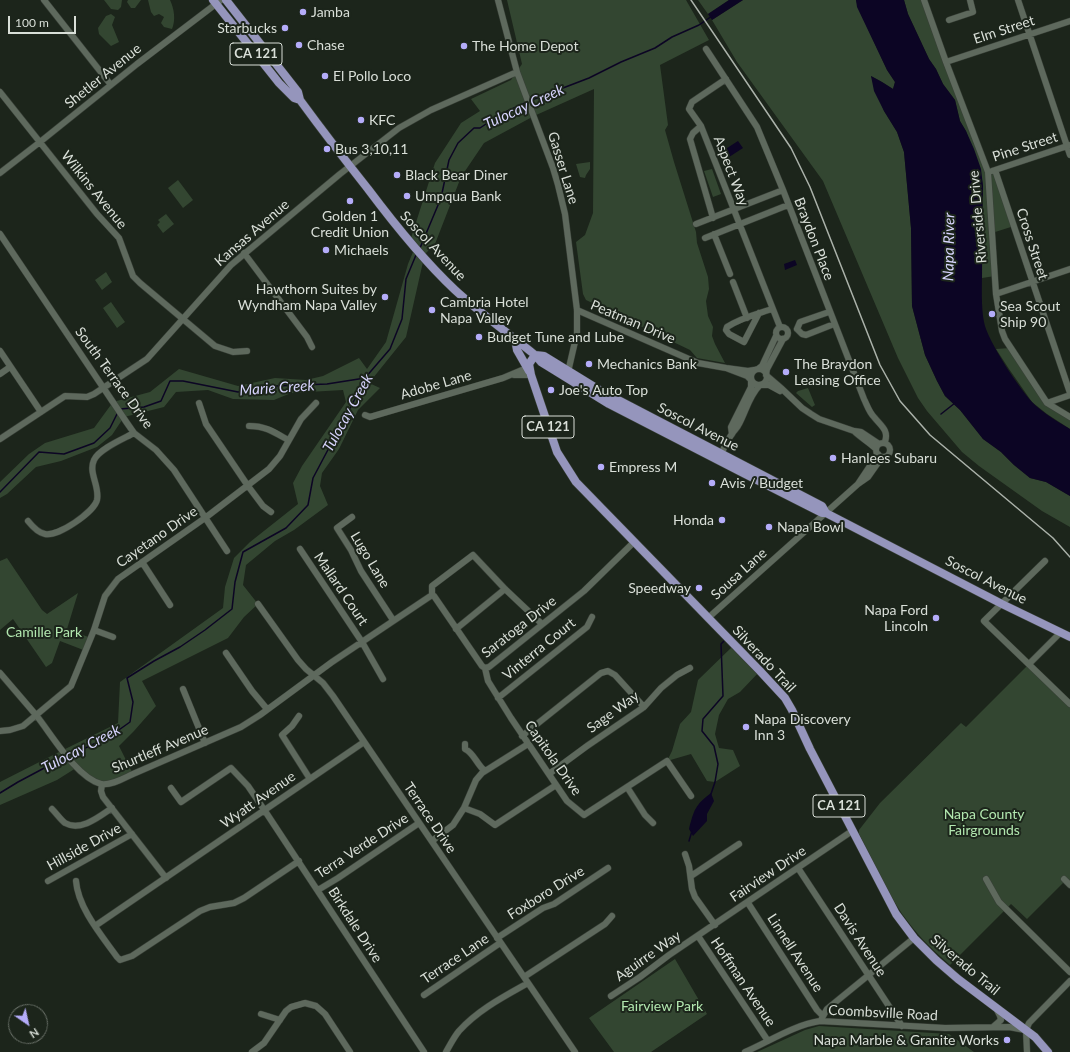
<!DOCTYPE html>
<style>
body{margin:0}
#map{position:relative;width:1070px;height:1052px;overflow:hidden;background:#1c251b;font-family:Lato,sans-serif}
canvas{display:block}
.north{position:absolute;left:8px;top:1004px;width:40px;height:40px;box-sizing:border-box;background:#1c251b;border:1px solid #686f67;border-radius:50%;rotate:146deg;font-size:11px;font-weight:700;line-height:16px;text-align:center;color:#d9dfd8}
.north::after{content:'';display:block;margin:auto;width:14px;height:18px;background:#b4acf9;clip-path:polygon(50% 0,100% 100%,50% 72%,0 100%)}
.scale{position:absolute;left:8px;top:16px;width:68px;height:18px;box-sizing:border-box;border:2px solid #d9dfd8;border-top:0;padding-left:5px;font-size:12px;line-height:14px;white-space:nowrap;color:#d9dfd8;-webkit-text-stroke:3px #1c251b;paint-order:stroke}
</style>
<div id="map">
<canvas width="1070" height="1052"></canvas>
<div class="north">N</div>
<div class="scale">100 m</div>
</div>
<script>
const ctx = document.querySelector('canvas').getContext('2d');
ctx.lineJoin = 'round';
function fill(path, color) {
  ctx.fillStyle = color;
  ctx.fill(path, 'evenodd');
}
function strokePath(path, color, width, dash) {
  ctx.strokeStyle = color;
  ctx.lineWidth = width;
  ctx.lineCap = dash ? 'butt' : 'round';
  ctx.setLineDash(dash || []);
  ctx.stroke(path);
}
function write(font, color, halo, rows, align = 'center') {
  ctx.font = font + ' Lato,sans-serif';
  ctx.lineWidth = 4;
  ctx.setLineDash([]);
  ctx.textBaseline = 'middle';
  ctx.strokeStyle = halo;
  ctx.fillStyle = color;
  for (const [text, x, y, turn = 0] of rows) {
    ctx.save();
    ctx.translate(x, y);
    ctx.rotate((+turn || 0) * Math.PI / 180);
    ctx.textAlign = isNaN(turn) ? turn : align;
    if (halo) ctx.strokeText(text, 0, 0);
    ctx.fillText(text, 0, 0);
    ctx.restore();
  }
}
fill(new Path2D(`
 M104,0H122L121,7L118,10L111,9Z
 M128,0H141L135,8H131L127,2Z
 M148,0H170C174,8 176,20 172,29L164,27L161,23L164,17L159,14L154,16L151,12Z
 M507,0H686L709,40L660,65L668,125L665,130L674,162L696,232L697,243L708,277L709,289L706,301L708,316L713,327L712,336L715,344L725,363L697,358L690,350L586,300L583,294L576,242L585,235L593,213L594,89L534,116L484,143L461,177L435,244L425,254L411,238L435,163L461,123L480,111L471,99L511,80L522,64Z
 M698,0H729L708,14Z
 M743,0H856L858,7L887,70L895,82L893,89L882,82L871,76L884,111L897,132L904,152L911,228L912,306L925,355L937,381L945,396L960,410L983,439L1001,452L1014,465L1030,478L1046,482L1070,496V527L1042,511L979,466L962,452L927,411L918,398L898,358L823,181L737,62L712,20Z
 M904,0H924L988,171L995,170L1014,226L992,233L995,276L982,278L983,186L982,180L966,131L960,121L955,100L943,84L936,69L929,59L908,14Z
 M111,14L115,17L112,25L119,42L111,46L99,34L98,28L106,16Z
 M590,162V169L586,175L585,178L580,177L576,164Z
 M712,169L721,194L713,197L704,171Z
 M178,180L193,200L183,208L168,188Z
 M166,214L174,224L163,233L157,225L160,222L158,220Z
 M413,252L423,262L406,337L369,383L380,388L358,410L339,449L322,473L320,486L328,505L294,530L275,541L246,565L243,585L258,604L244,617L228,638L142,681L156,706L134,731L119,746L133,774L102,784L76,768L57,780L0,805V782L59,752L118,723L120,682L223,608L225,587L234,558L250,542L298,504L293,483L302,466L346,402L343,390L291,393L274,400L233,399L208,390L176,392L164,407L124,417L112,435L97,447L61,461L36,467L7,494L0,498V482L29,454L45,443L94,428L113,402L150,392L179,369L238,386L275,378L306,380L323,376L359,358L367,369L386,342L408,264Z
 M106,272L112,282L102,290L95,280Z
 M111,302L125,322L117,328L103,308Z
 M1010,348L1047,403L1070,417V429L1047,414L1032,402L1009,369L996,349Z
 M808,388L815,405L812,407L796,393L798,391Z
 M7,558L42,610L47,614L78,593L67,629L91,638L86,651L60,641L52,663L46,667L13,619L0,630V561Z
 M734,645L760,671L740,692L728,699L719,715L715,734L719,748L733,750L740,766L715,782L707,781L691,754L667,761L672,751L680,724L691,712L698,680Z
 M1029,664L1070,704V888L1064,882L1027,919L1011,904L950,965C935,952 920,938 909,923C889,898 874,862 859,834V830L880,803L961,723L966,727Z
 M675,959L707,1014L651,1052H614L589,1018Z
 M819,1026L949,1034L974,1052H757L805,1030Z`), '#334631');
fill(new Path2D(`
 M729,0H743L712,20L708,14Z
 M856,0H904L908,14L929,59L936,69L943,84L955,100L960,121L966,131L974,149L981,169L983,186C982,214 982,242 982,271C982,288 981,306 984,322C987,340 1021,392 1035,405C1045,414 1058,422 1070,429V496L1046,482L1030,478L1014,465L1001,452L983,439L960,410L945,396L937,381L925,355L912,306L911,228L904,152L897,132L884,111L874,91L871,76L882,82L893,89L895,82L887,70L857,7Z
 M738,141L743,148L726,159L721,152Z
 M795,260L797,265L785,270L784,264Z
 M711,793L714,801L707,814V821L693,836L689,829C694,810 695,805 711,793Z`), '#0c0524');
strokePath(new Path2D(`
 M529,101L589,78L621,62L655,48L672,37L699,25L712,16
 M420,248L441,198L449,160L458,143L474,128H480L501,114L525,103
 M120,409L144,407L161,401L170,381H183L238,392L277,386L327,384L365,378
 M941,414L955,403
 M0,492L39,452L64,454L94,443L110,428L118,412
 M68,756L109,737L130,722L133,702L127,678L154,661L180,647L205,630L232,609L235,582L243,552L286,528L308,505L313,478L357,395L365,378L390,349L402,319L406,279L416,255
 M0,793L18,782L65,757
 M711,794L715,782L718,764L714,746L702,731L703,719L723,696L721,644L724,641
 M689,841L692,831`), '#0c0524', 1.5);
const minor = new Path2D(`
 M44,0L111,85
 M498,0L517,72L553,168L558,185L565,214L577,310V333L568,372
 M924,0L946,62L988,172L996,294L1002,331L1005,339L1047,403L1070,417
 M1018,0L1070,155
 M949,20L973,12L970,0
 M706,49L757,127L783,190L864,399C867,405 869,412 874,417C881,426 889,430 885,442
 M946,62L1070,21
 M0,92L97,214L119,238L133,276L140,283L215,346L233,352L247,351
 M701,126L689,109L692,102L726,79
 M995,170L1070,393
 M992,171L1070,145
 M0,173L40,142L137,64L221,0
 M713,218L690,139L693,133L701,126L780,327
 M696,224L783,190
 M0,234L127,423L134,433L156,450L174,470L227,551
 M714,234L730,274
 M705,238L788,205
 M244,253L307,337L312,347
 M733,282L747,318
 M996,294L1070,269
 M577,310L698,363L726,368
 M759,313L744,342L729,334L726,330L727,327C740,318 757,314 772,309
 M776 333a6 6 0 1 1 12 0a6 6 0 1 1-12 0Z
 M797,329L802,334L806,335L834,324
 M797,329L800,322L829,312
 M0,351L41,412
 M751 377a8 8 0 1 1 16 0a8 8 0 1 1-16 0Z
 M758,369L762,366L776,336
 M0,374L10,367
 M514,375H531
 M766,375L767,369L783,339
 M767,376L781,388L802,408L811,414L819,419L854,431
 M751,380L747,376L726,368L748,371L754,370
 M762,385H769L780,391
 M199,403L206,424L248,486L263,506L271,512
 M1047,403L1070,395
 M365,415L370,417L503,378L522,370L529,371
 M249,426C266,426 274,432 288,440
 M732,434L731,427L751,387V381
 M0,439L65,396L87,397L94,394L147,359L231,265L340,174L399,128L431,110L517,72
 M876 450a7 7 0 1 1 14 0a7 7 0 1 1-14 0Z
 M876,449C869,442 861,438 854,431L861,432L879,444
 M878,454L858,484L868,477L882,457
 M720,456C724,449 727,440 732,434C734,430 737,429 739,424C746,411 749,396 760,385
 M352,517L337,528L351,550L361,571L393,620
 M28,521C32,526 39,533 45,534C58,537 94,512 97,500C100,486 88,473 94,460C99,449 123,439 134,433
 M300,549L362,642L383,679
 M1045,561L984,621L1070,704
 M142,562L170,605
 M432,595V586L473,555L505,589L542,624
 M258,604L298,660L306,669L323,683L333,696L575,1052
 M708,618L858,484
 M456,629L505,589
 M94,630L113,637
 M226,653L252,691L267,709
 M1029,664L1061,632
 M485,668L488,681L511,718L567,801L584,815L627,787L645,815L653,823
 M0,673C12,687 24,701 36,715C52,735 76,777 101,784C111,786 124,778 133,774L241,727L260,715L332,662L432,595L434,596L482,666L485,668L489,667L584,591L634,542
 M183,689L205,743
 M498,698L587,627L592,617
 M299,716L292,726L282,735L310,779
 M0,731L10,730L23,726L71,686L94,630L105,596L118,579L205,518L269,469L280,456L301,419L316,403
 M522,736L601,673L608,671L615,675L644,707
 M465,744V749C474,753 477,765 485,771
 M549,774L587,746L644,707L661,688L677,675L690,668
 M102,784L101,791L103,797L166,878
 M627,787L667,761L691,796
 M171,788L181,802L231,768L248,786L265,811L424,1052
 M464,808L480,814L495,825L556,785
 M52,809C56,813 61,820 65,823C81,832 100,816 112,808
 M432,841L453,825L464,808L476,780L482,773L528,744
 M685,854L689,866L692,889L695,897L715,925
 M798,868L902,1026
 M691,876L739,844
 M986,879L999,902L1070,972
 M1064,879L1070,885
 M48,881L132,834
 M76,881C78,908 102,936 117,957L120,960L132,956L200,911L210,907L234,903L244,898L299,861
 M318,890L338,878L419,823
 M748,903L817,1010L822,1015
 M95,926L364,742
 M698,936L768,1041
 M497,938L543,908L554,904L608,868
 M524,977L605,924L612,916
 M424,995L500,943
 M611,996L640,977L669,955L852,831
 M261,1014L280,1020
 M822,1018L827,1009L914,938
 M993,1027L1001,1020L1000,1016L997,1010
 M252,1052L264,1043L286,1011L291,1007L305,1003L316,1006L325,1014L350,1052
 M446,1052C450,1045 454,1037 459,1031C478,1010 503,997 528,983
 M745,1052C770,1041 794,1025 820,1021L945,1028L1009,1027L1025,1030
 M1027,1052L1026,1030L1029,1023L1070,981`);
const major = new Path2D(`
 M213,0L279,83L294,98L300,100
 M226,0L298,92L300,100C322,130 345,160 368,189C395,225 422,259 455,290C480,313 508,333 535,355L541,362L554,370L609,404L743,473L822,513H826L1002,604L1070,637
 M515,339L517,350L529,371
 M535,355L529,364L531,375L557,452L576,482L760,671L785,698L792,710L810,749L896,914L914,938L936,960L958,979L1035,1037L1048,1052
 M535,355L544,356L601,391L822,506L826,513`);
strokePath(minor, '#394038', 7);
strokePath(major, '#394038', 9);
strokePath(minor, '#5e695d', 6);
strokePath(major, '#9595bc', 8);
strokePath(new Path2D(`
 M691,0L791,148L810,187L880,365L900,401L930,435L1053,538L1070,557`), '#abb2aa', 1.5);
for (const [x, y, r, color] of [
 [303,12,4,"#b4acf9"],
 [285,28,4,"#b4acf9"],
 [299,45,4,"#b4acf9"],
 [464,46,4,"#b4acf9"],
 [325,76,4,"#b4acf9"],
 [361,120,4,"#b4acf9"],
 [327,149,4,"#b4acf9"],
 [397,175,4,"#b4acf9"],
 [407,196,4,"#b4acf9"],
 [350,201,4,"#b4acf9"],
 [326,250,4,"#b4acf9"],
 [385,297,4,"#b4acf9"],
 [432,310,4,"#b4acf9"],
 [992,314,4,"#b4acf9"],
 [479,337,4,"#b4acf9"],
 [589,364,4,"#b4acf9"],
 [786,372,4,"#b4acf9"],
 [551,390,4,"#b4acf9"],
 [833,458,4,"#b4acf9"],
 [601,467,4,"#b4acf9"],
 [712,483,4,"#b4acf9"],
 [722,520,4,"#b4acf9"],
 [769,527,4,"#b4acf9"],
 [699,588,4,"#b4acf9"],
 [936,618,4,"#b4acf9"],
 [746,727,4,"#b4acf9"],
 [1007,1040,4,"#b4acf9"]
]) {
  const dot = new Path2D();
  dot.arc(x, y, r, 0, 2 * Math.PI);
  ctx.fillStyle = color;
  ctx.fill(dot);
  strokePath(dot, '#1c251b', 1.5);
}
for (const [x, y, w] of [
 [256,54,52],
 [548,427,52],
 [839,806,52]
]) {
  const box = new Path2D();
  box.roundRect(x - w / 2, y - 11, w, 22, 3);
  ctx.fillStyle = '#1c251b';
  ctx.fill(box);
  strokePath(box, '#d9dfd8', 1);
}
write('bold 13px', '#d9dfd8', null, [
 ["CA 121",256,54],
 ["CA 121",548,427],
 ["CA 121",839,806]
]);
write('14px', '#d9dfd8', '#1c251b', [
 ["Jamba",311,12],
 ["Starbucks",277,28,"right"],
 ["Chase",307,45],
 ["The Home Depot",472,46],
 ["El Pollo Loco",333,76],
 ["KFC",369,120],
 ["Bus 3,10,11",335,149],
 ["Black Bear Diner",405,175],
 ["Umpqua Bank",415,196],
 ["Golden 1",350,216,"center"],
 ["Credit Union",350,232,"center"],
 ["Michaels",334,250],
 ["Hawthorn Suites by",377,289,"right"],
 ["Wyndham Napa Valley",377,305,"right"],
 ["Cambria Hotel",440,302],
 ["Napa Valley",440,318],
 ["Sea Scout",1000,306],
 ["Ship 90",1000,322],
 ["Budget Tune and Lube",487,337],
 ["Mechanics Bank",597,364],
 ["The Braydon",794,364],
 ["Leasing Office",794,380],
 ["Joe's Auto Top",559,390],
 ["Hanlees Subaru",841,458],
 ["Empress M",609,467],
 ["Avis / Budget",720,483],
 ["Honda",714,520,"right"],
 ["Napa Bowl",777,527],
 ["Speedway",691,588,"right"],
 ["Napa Ford",928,610,"right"],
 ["Lincoln",928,626,"right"],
 ["Napa Discovery",754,719],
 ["Inn 3",754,735],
 ["Napa Marble & Granite Works",999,1040,"right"]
], 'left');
write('14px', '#d9dfd8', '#1c251b', [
 ["Elm Street",1004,30,-18],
 ["Shetler Avenue",103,76,-39],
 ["Pine Street",1025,147,-18],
 ["Gasser Lane",563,168,73],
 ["Aspect Way",731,171,69],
 ["Wilkins Avenue",94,190,51],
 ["Riverside Drive",978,217,-95],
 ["Kansas Avenue",252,233,-41],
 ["Braydon Place",814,239,69],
 ["Cross Street",1032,244,72],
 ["Soscol Avenue",433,246,47],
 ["Peatman Drive",633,322,23],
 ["South Terrace Drive",114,378,54],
 ["Adobe Lane",436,385,-16],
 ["Soscol Avenue",698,427,27],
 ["Cayetano Drive",157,537,-35],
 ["Lugo Lane",370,560,59],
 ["Sousa Lane",739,574,-42],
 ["Soscol Avenue",986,580,27],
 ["Mallard Court",341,589,56],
 ["Saratoga Drive",519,627,-38],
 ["Vinterra Court",539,649,-39],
 ["Silverado Trail",764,659,47],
 ["Sage Way",613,712,-36],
 ["Shurtleff Avenue",160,749,-23],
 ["Capitola Drive",553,758,55],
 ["Wyatt Avenue",258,800,-35],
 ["Terrace Drive",430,818,56],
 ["Terra Verde Drive",362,846,-33],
 ["Hillside Drive",84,847,-29],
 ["Fairview Drive",768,874,-34],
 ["Foxboro Drive",546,893,-32],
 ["Birkdale Drive",355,925,57],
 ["Davis Avenue",860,940,57],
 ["Linnell Avenue",795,953,57],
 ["Aguirre Way",648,956,-35],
 ["Terrace Lane",455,959,-34],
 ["Silverado Trail",965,965,40],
 ["Hoffman Avenue",743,982,56],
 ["Coombsville Road",883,1013,3]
]);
write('14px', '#b2e7af', '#1c251b', [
 ["Camille Park",44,632],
 ["Napa County",984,814],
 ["Fairgrounds",984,830],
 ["Fairview Park",662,1006]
]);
write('italic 15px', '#d7d4fd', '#1c251b', [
 ["Tulocay Creek",524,107,-25],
 ["Napa River",949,247,-89],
 ["Marie Creek",277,388,-4],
 ["Tulocay Creek",348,413,-61],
 ["Tulocay Creek",81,749,-28]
]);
</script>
